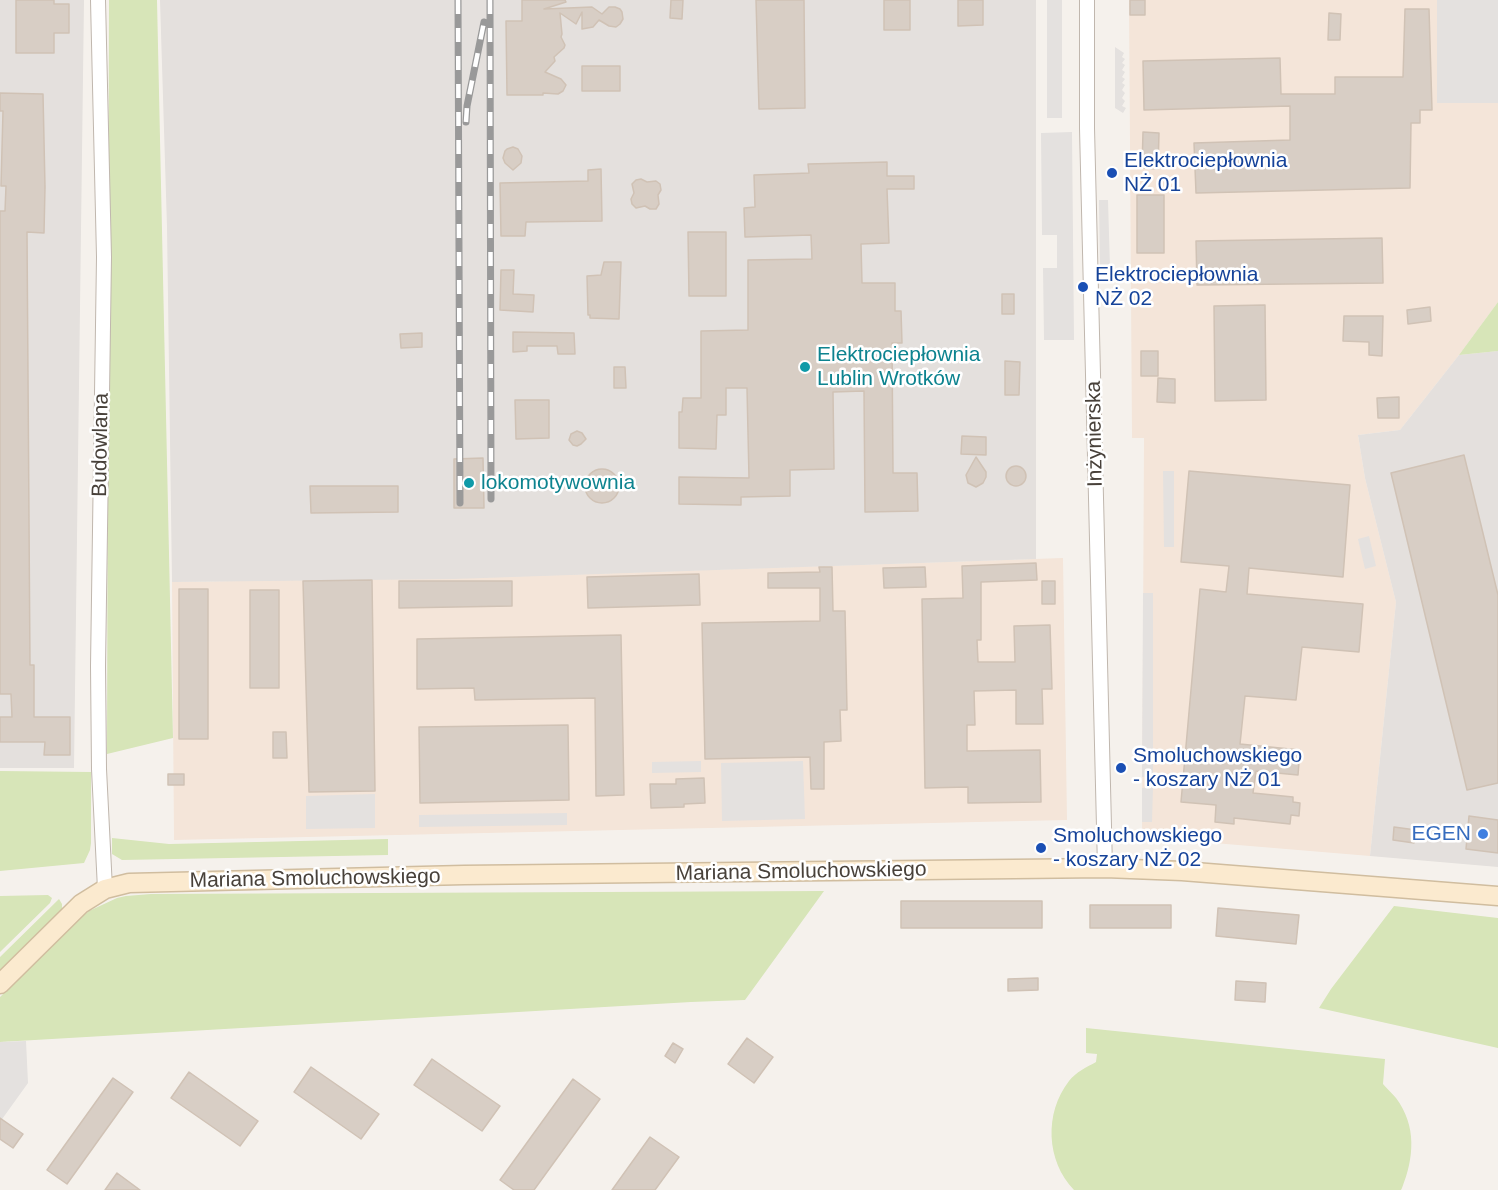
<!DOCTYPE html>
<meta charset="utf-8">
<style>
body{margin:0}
canvas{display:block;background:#f5f1ec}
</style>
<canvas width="1498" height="1190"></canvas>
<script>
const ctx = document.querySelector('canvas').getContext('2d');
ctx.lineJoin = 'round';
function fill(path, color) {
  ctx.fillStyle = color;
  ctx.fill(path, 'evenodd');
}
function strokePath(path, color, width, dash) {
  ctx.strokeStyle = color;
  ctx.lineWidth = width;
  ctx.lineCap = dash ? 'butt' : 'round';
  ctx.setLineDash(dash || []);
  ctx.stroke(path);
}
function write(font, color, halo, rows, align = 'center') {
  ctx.font = font + ' Arial,sans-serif';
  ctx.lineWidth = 5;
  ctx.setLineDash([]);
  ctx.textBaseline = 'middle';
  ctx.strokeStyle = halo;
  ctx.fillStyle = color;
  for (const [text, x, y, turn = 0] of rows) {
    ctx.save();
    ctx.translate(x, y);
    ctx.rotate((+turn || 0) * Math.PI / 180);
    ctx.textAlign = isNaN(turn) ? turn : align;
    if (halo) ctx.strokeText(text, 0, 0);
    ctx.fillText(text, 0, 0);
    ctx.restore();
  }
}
fill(new Path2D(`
 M1129,0H1498V302L1459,355L1400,430L1358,435L1365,478L1396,602L1370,856L1142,837L1144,438H1132Z
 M1063,558L1067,820L174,840L172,582L497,577Z`), '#f4e5d9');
fill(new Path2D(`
 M0,0H84L74,768H0Z
 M160,0H1036V559L454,579L172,582L167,227Z
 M1498,351V867L1370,856L1396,602L1365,478L1358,435L1400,430L1459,355Z`), '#e4e0dd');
fill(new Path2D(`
 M109,0H157L173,738L107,754Z
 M1498,302V351L1459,355Z
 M0,771L91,772V843L90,850L84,863L0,871Z
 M112,838L169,844L388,839V855L122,860L112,854Z
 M824,891L745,1000L691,1002L0,1042V997L79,919L89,911L117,898L126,896L151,894Z
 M48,895L52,898L50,903L0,952V896Z
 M59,899L62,904V912L0,974V957Z
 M1394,906L1498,918V1048L1319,1008L1331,989Z
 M1086,1028L1385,1059L1383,1084C1387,1089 1392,1093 1396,1098C1417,1126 1414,1158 1402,1188L1401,1190H1074C1046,1161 1044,1113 1069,1081C1076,1072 1087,1067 1096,1062L1097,1054L1086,1053Z`), '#d7e5b8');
fill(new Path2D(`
 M1047,0H1062V118H1047Z
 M1437,0H1498V103H1437Z
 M1115,47L1124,53L1122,57L1125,59L1122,63L1125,65L1122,70L1125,72L1122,77L1125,79L1122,83L1125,85L1122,90L1125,93L1122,98L1125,101L1122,106L1126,108L1123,113L1115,108Z
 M1072,132L1074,340H1044L1043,268H1057V235H1042L1041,133Z
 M1099,200H1108L1110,268H1100Z
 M1163,471H1174V547H1164Z
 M1369,536L1376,566L1365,569L1358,539Z
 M1143,593H1153V777H1142Z
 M701,761V772L652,773V762Z
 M803,761L805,819L722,821L721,763Z
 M1142,788H1153L1152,822H1142Z
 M375,794V828L306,829V796Z
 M567,813V825L419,827V815Z
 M26,1041L28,1083L0,1122V1042Z`), '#e4e1df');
const building = new Path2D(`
 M16,0H54V4H69V33H54V53H16Z
 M522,0H565L566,2L544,9L592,7L602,14L609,7H615L620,9L622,12L623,19L620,24L616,27L609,26L599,20L593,27L582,29V12L576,24L560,13L562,34L561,37L565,45L564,48L554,57L555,61L545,72L561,79L566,85L563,91L558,94L543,93V95H507L506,21H522Z
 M671,0H683L682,19L670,18Z
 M756,0H804L805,108L759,109Z
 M884,0H910V30H884Z
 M958,0H983V25L958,26Z
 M1130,0H1145V15H1130Z
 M1405,9H1429L1432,110H1420V123H1411L1410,188L1196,193L1194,143L1290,140V106L1144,110L1143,61L1280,58L1281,94H1335V77H1403Z
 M1329,13L1341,14L1340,40H1328Z
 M582,66H620V91H582Z
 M0,93L43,94L45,187L44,233L27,232L30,665H34V717H70V755H44L45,742H0V717H12L11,694H0V211H5L6,186H1L3,111H0Z
 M1143,132L1159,133L1158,169L1142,168Z
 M513,147L518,149L522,156L521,163L513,170L505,163L503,158L505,151L507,149Z
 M887,162V176H914V189H887L889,243L861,244L862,283H895V311H901L902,343H892L893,473H917L918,511L865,512L864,391L833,392L834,469L790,470V496L741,497V505L679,504V477L749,478L747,388H726V415H717L716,449L679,448V412H682L683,398H701V331L748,330V260L812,259L811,235L745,237L744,208L755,207L754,175L809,173L808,164Z
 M601,169L602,221L526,222L525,236H501L500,183L588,181V170Z
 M641,179L647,182L656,181L660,184L661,190L658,195L659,204L656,209H650L645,206L636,208L632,204L631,199L634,193L632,184L636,180Z
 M1137,195H1164V253H1137Z
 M688,232H726V296H689Z
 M1382,238L1383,283L1197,285L1196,241Z
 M604,262H621L619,319L590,318V315H588L587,276L601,275Z
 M501,270H514L513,294L534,295L533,312L500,310Z
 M1002,294H1014V314H1002Z
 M1265,305L1266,400L1215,401L1214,306Z
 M1430,307L1431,321L1408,324L1407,310Z
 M1344,316H1383L1382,356L1369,355V342L1343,341Z
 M513,332L574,333L575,354H558L557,346H527V351L513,352Z
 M422,333V347L401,348L400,334Z
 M1141,351H1158V376H1141Z
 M1005,361L1020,362L1019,395H1005Z
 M614,367H625L626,388H614Z
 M1158,378L1175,379V403L1157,402Z
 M1399,397V418H1378L1377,398Z
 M515,400H549V438L516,439Z
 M577,431L582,433L586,439L581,444L577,446L573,445L569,440L571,434Z
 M962,436L986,437V455L961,454Z
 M1464,455L1498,595V783L1467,790L1391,473Z
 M976,457L986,472V477L983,483L976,487L968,483L966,475Z
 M483,458L484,508H454V459Z
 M1006 476a10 10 0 1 1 20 0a10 10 0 1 1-20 0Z
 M585 486a17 17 0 1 1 34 0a17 17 0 1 1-34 0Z
 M1189,471L1350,485L1343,577L1249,568L1247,594L1363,604L1359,652L1302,647L1296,700L1245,696L1240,744L1300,750L1298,775L1256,771L1253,793L1293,797V802L1300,803L1299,816L1291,815L1290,824L1234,818V824L1215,822L1216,805L1181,802L1200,589L1226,592L1229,566L1181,562Z
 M310,486H398V512L311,513Z
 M1036,563L1037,580L981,582V640H977L978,662H1015L1014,626L1050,625L1052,689H1042L1043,724H1016V690L974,691L975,725H967V751L1040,750L1041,802L968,803V787L925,788L922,599L963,598L962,566Z
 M819,567H832L833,611H845L847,710H840L841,741L824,742V789H811L810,757L705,759L702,623L820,621V588H768V573L820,572Z
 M925,567L926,587L884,588L883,568Z
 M699,574L700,605L588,608L587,577Z
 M372,580L375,791L309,792L303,581Z
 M399,581H512V606L399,608Z
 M1042,581H1055V604H1042Z
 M179,589H208V739H179Z
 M250,590H279V688H250Z
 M621,635L624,795L596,796L595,698L475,700L474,688L417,689V639Z
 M568,725L569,800L420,803L419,727Z
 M273,732H286L287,758H273Z
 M168,774H184V785H168Z
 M704,778L705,803L684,804V807L651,808L650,784H676V779Z
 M1469,816L1498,820V853L1466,849Z
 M1394,827L1416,830L1414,843L1393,840Z
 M901,901H1042V928H901Z
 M1090,905H1171V928H1090Z
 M1218,908L1299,915L1296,944L1216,936Z
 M1038,978V990L1008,991V979Z
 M1236,981L1266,983L1265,1002L1235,1000Z
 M747,1038L773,1057L754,1083L728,1064Z
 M673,1043L683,1049L675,1063L665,1056Z
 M432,1059L500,1106L482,1131L414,1085Z
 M311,1067L379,1114L361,1139L294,1092Z
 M189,1072L258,1121L240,1146L171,1098Z
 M113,1078L133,1092L67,1184L47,1170Z
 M573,1079L600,1099L534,1190H514L500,1180Z
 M0,1118L23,1134L13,1148L0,1139Z
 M650,1137L679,1157L655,1190H612Z
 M117,1173L140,1190H105Z`);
fill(building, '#d8cec5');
strokePath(building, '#d0c2b5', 1.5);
const street = new Path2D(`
 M98,0L104,257L98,666L99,769L105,889
 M1087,0V128L1105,868`);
const secondary = new Path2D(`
 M0,984L81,904L105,889L129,883L464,875L1105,868L1182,871L1498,896`);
strokePath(street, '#c0b7ae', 16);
strokePath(secondary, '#d0bd9f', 21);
strokePath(street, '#fff', 14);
strokePath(secondary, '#fbeacf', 18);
const rail = new Path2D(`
 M458,0L460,503
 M490,0L491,499
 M466,122L467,106L484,22`);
strokePath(rail, '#999', 7);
strokePath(rail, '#fff', 4.5, [14]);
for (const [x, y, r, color] of [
 [1112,173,6,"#1a4fb4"],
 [1083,287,6,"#1a4fb4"],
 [805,367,6,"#0f9aa8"],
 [469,483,6,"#0f9aa8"],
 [1121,768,6,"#1a4fb4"],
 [1483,834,6,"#3f7fe0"],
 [1041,848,6,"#1a4fb4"]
]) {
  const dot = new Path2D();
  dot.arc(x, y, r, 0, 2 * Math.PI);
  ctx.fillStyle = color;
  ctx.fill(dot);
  strokePath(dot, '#fff', 2);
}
write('21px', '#164399', '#fff', [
 ["Elektrociepłownia",1124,161],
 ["NŻ 01",1124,185],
 ["Elektrociepłownia",1095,275],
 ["NŻ 02",1095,299],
 ["Smoluchowskiego",1133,756],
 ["- koszary NŻ 01",1133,780],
 ["Smoluchowskiego",1053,836],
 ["- koszary NŻ 02",1053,860]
], 'left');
write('21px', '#0d838f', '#fff', [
 ["Elektrociepłownia",817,355],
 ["Lublin Wrotków",817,379],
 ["lokomotywownia",481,483]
], 'left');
write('21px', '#48413a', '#fff', [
 ["Inżynierska",1095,434,-91],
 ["Budowlana",101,445,-89],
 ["Mariana Smoluchowskiego",801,872,-1],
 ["Mariana Smoluchowskiego",315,879,-1]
]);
write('21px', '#366cbe', '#fff', [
 ["EGEN",1471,834]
], 'right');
</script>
